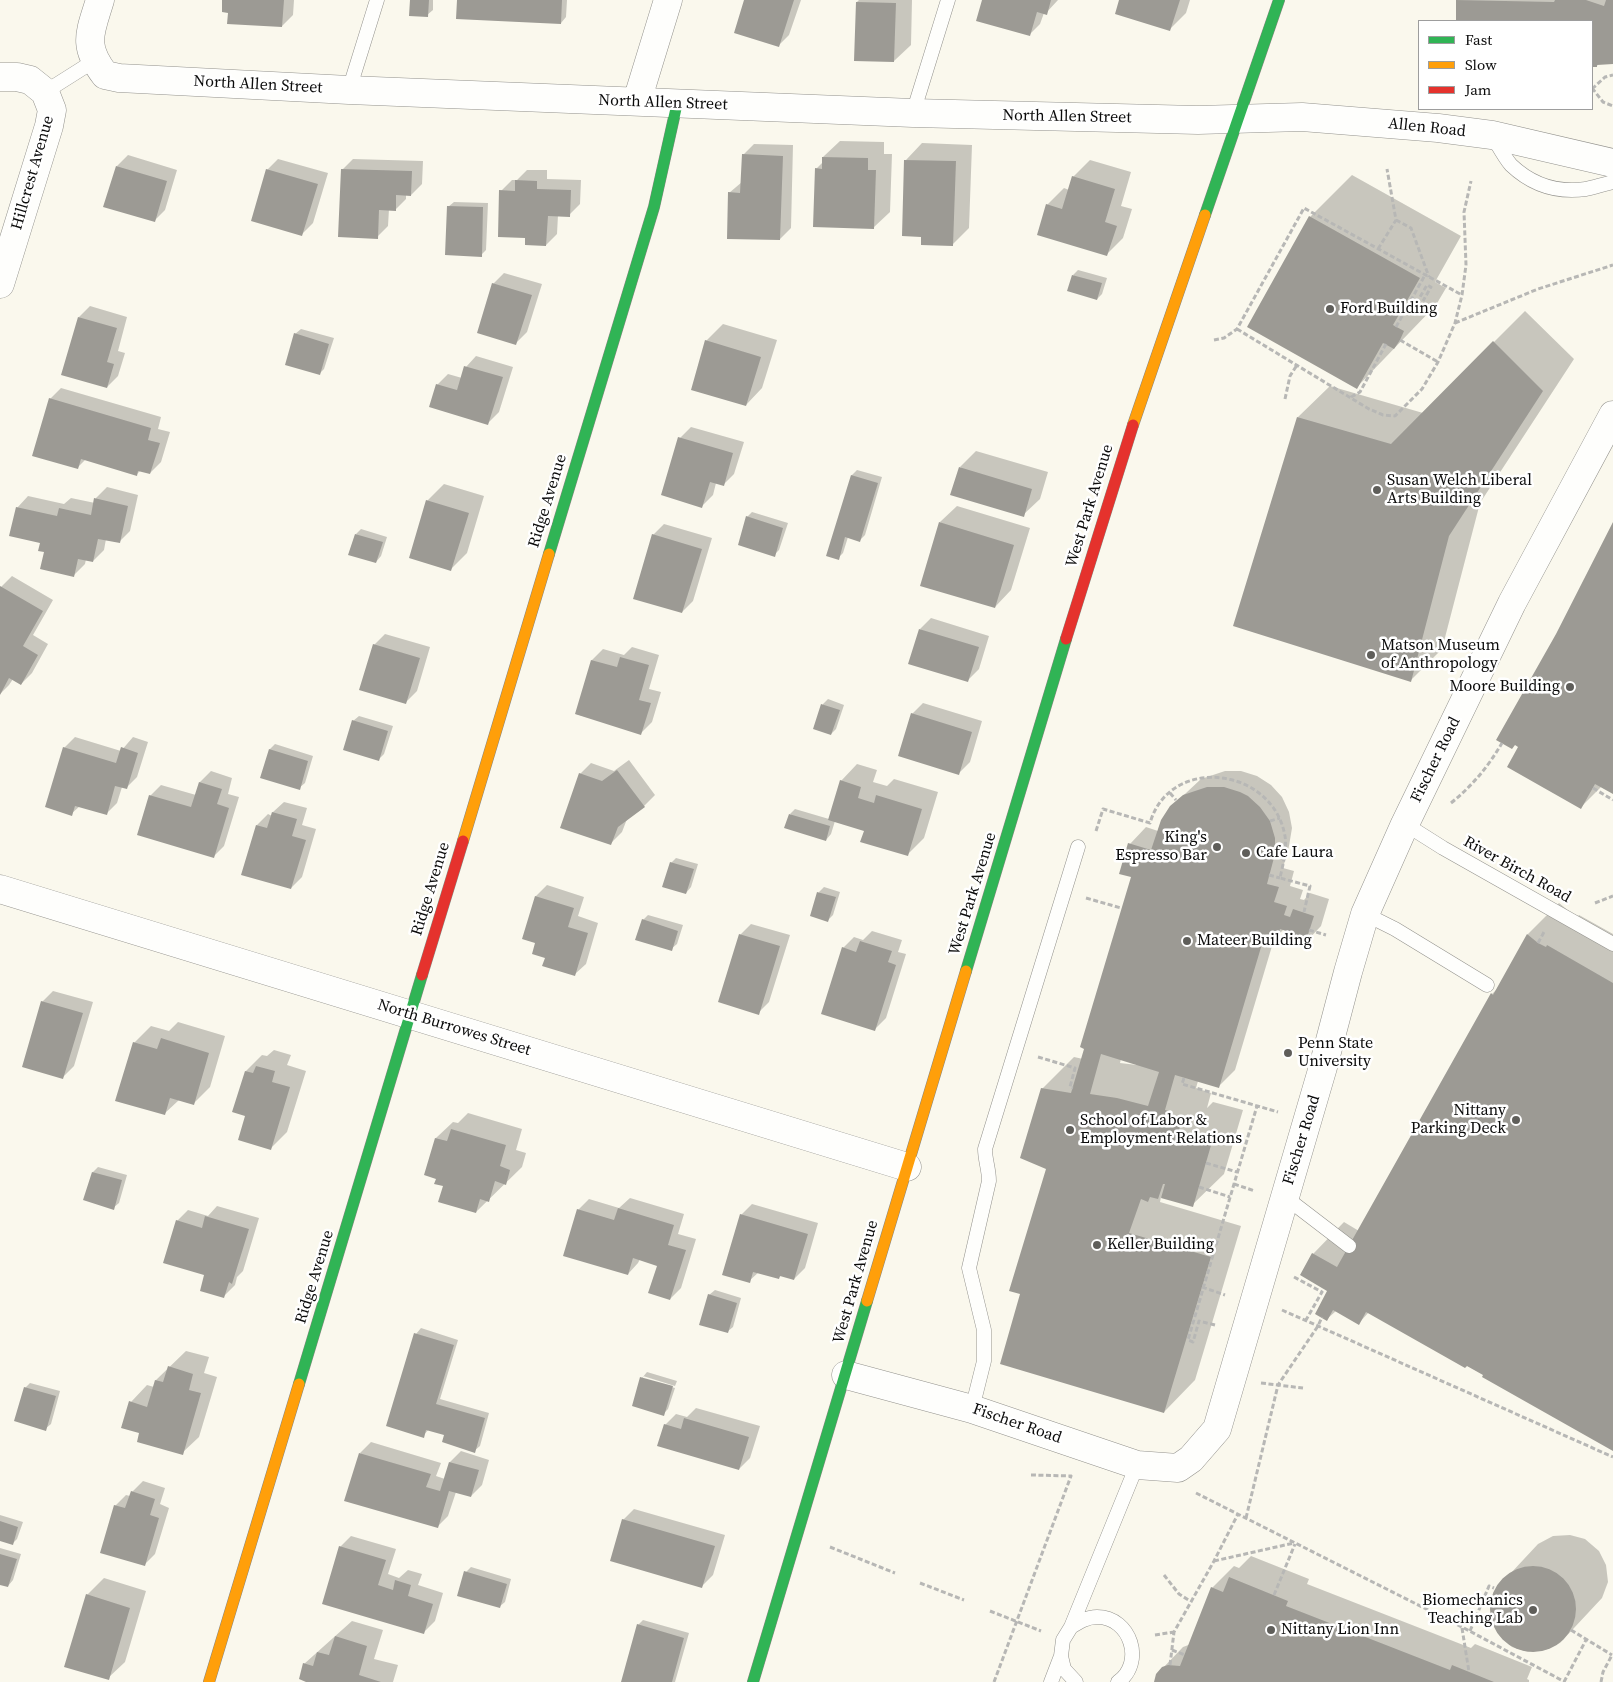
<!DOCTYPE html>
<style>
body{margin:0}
#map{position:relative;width:1613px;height:1682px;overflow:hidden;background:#faf8ed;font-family:"Source Serif 4",serif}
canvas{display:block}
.legend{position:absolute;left:1418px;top:20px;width:175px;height:90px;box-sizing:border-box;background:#fff;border:1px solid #9d9d9d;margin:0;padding:6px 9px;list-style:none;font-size:15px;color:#0b0b0b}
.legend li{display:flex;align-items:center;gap:10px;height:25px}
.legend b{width:25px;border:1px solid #9d9d9d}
</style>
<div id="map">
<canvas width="1613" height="1682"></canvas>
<ul class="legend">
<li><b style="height:6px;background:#30b455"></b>Fast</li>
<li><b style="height:6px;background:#ff9f0a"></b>Slow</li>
<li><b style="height:6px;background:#e5322d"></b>Jam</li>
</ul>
</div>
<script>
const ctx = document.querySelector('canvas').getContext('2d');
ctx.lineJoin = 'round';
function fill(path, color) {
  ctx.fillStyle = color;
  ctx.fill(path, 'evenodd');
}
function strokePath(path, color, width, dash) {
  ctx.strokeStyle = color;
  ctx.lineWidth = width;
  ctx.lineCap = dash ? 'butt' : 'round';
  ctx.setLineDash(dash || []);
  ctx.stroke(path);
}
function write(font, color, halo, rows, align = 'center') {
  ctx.font = font + ' "Source Serif 4",serif';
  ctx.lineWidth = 5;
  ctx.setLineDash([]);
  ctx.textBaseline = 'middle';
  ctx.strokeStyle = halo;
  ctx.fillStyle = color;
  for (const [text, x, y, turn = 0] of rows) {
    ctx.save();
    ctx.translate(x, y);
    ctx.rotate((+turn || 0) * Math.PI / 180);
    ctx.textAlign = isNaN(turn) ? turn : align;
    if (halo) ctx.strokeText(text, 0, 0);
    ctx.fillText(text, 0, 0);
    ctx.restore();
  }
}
fill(new Path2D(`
 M224,0H294L293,15L282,26L229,12Z
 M411,0H433V10L427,15Z
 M458,0H567L566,17L561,23Z
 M746,0H801L789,35L778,46Z
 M859,0H912L911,45L894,61L857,2Z
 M983,0H1058L1046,13H1044L1040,24L1029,35Z
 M1120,0H1190L1186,13L1169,30Z
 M1457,0H1613V63H1599L1597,66H1592V21H1457Z
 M840,141L884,142V154H892L890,212L873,228L816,169L823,162V157Z
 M922,143L972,145L969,228L952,245L906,160Z
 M754,144L793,145L791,228L780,239L729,193L742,182L743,155Z
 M128,155L177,170L165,210L154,221L117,166Z
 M278,159L328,173L313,223L302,234L267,170Z
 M353,159L423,161L422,184L411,195L406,194V199L395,210L389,209L388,226L377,237L342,170Z
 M1090,160L1131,172L1121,206L1132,209L1123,238L1107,254L1047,205L1064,188L1069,190L1073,177Z
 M527,170H547V179L581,180L580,204L569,215H558L557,234L546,245L526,237L501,191L512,180H517Z
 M1352,175L1461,236L1435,282L1446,288L1436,305L1357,387L1310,217Z
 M454,202L488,203L486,250L481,255L448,207Z
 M1078,270L1107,278L1102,294L1097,299L1073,275Z
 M504,273L542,284L527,332L516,343L493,284Z
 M90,306L127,317L118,351L125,353L118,376L107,387L79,317Z
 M1525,311L1574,359L1480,503L1442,649L1411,680L1298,417L1330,386L1423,413Z
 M723,324L777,340L762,388L746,405L706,341Z
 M301,329L334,338L324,369L319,374L295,334Z
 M476,356L513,367L499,412L488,423L437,385L448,374L462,378L466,367Z
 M61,388L161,417L158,429L170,432L161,462L150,473L141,470L137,474L86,459L77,468L50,399Z
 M691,427L744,442L734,474L723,485L716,483L713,495L702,506L680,438Z
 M976,451L1048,472L1040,499L1023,515L960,467Z
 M857,470L882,477L865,535L860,540L848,537L843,553L838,558L852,475Z
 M444,484L484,496L467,553L451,569L427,501Z
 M107,487L138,495L130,531L119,542L106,539L104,550L93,561L86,559L85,564L74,575L45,551L17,508L28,496L64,504L71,498L95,503L96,498Z
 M957,506L1030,528L1011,590L995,607L940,522Z
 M752,512L788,523L779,550L774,555L747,517Z
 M664,524L712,538L693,601L682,612L653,535Z
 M1613,524V792L1602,786L1581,807L1520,747L1557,635Z
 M361,529L387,537L381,556L376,562L356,534Z
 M12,576L53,600L33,635L48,644L32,673L21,684L13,679L9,685L0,694V588Z
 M931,618L989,636L979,669L968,680L920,629Z
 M385,634L430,647L417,691L406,702L374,645Z
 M632,647L659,655L649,689L661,692L652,722L641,733L576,714L592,660L603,649L624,655Z
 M828,699L844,705L836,729L831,734L815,728L823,704Z
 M923,703L982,721L970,762L959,773L912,714Z
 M359,716L393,726L384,754L379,759L353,721Z
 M75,737L121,751L133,737L148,742L137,777L126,788L122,787L117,803L106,814L80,806L71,814L64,748Z
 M275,744L313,756L305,783L299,788L262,777L270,749Z
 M629,760L655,795L644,806L627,819L622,832L611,843L580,774L591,763L614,771Z
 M857,764L877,770L873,782L887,786L894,779L938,792L924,838L907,855L866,830L835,821L831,834L826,840L790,814L795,809L829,819L841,781Z
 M211,771L232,778L228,794L239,797L224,846L213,857L150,796L161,785L196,795L200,782Z
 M1225,771H1241L1257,776L1271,785L1282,797L1289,812L1292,828L1289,846L1283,868L1294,871L1290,886L1303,890L1300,899L1304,900L1310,893L1329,899L1321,926L1305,943L1284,929L1277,936H1275L1235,1070L1218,1087L1198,1081L1196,1088L1211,1093L1207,1108L1213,1102L1243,1110L1224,1174L1192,1205L1161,1197L1160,1202L1241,1226L1195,1380L1164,1412L1022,1294L1047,1169L1042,1089L1074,1057L1083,1059L1133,876L1130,844L1146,827L1158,831L1171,807L1201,779ZM1121,1059L1137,1064V1065L1120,1063Z
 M284,802L307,808L302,825L316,829L302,877L291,888L257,825L268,814L272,816L273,812Z
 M676,858L698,864L691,887L686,893L671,863Z
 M547,885L584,897L578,916L598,923L586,964L575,974L546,957L537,943L524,939L536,896Z
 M824,887L840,892L833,915L828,920L819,892Z
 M1559,903L1570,912L1578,916L1579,915L1613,934V1450L1484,1375L1369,1312L1359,1323L1336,1311L1327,1319L1329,1290L1313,1254L1344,1222L1359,1231L1492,994L1497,989L1528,934Z
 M648,915L683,925L677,944L671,949L643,920Z
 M751,924L790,935L769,1002L758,1013L740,935Z
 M872,931L902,940L898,952L906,954L886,1018L875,1029L843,948L854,937L863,940Z
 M53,991L93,1002L74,1066L63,1077L42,1002Z
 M178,1022L225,1036L210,1087L193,1104L179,1100L164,1114L134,1043L151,1026L169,1031Z
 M274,1050L291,1055L287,1065L306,1071L287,1132L270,1149L246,1115V1071L262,1055L267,1056Z
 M468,1113L522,1129L516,1150L526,1153L522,1167L476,1212L437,1178L436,1138L453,1122L458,1123Z
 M98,1167L127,1175L119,1203L113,1208L85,1200L93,1172Z
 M630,1198L684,1214L678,1234L696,1239L681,1288L670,1299L659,1265L640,1259L638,1263L628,1274L578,1210L589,1199L619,1208Z
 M752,1204L818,1223L805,1268L794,1279L782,1275L778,1278L759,1272L749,1281L741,1215Z
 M217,1206L259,1218L243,1271L237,1277L235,1285L224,1296L206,1274L177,1221L188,1210L208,1216Z
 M715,1290L741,1298L733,1327L727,1332L709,1295Z
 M421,1328L458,1340L440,1399L489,1413L480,1446L474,1451L446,1434L429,1429L423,1436L416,1334Z
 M186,1351L209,1357L204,1373L217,1377L199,1437L182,1453L141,1432L131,1402L147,1385L154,1387L156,1380Z
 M647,1372L677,1381L675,1386L643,1376V1379L675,1388L668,1409L663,1414L642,1378Z
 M30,1383L60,1391L51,1424L45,1429L25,1388Z
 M696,1408L760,1426L750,1458L739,1469L665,1425L676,1414L687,1417Z
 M371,1442L441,1463L436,1476L445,1479L450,1462L461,1451L489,1460L482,1485L471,1496L456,1492L448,1516L437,1527L360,1453Z
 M143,1481L165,1488L160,1504L169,1508L155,1554L144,1565L115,1506L126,1495L130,1496L132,1492Z
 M634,1509L725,1535L713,1575L702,1586L623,1520Z
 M0,1515L23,1522L17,1539L12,1544L0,1540Z
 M1570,1535L1585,1539L1599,1551L1606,1565L1608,1582L1602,1598L1560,1643L1545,1650L1528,1652L1512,1647L1500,1636L1492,1621L1490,1605L1496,1589L1538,1544L1553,1536Z
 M351,1536L396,1549L388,1574L399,1578L408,1570L422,1574L418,1585L443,1593L435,1621L424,1632L340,1547Z
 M0,1548L21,1554L13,1580L8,1586L0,1583Z
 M1251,1556L1309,1579L1307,1584L1471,1648L1475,1644L1532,1667L1527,1679L1529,1680V1682H1155L1161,1670L1183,1647L1191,1644L1212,1588L1234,1566L1239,1568Z
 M471,1567L511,1579L505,1602L499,1607L466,1572Z
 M104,1578L146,1591L125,1662L108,1678L87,1595Z
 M643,1620L689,1633L675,1682H622L638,1625Z
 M352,1621L383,1630L374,1659L398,1665L393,1682H308L304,1664Z`), '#0003');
fill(new Path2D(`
 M222,0H284L282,27L227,24L228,13L222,12Z
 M410,0H429L428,17L409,16Z
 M457,0H562L561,24L456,19Z
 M744,0H794L779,47L734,33Z
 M982,0H1051L1047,15L1037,12L1030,36L976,21Z
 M1119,0H1180L1170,31L1115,14Z
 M1456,0L1554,2L1555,0H1586L1604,6L1606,0H1613V64L1597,65V67H1592V21H1456Z
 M856,2L896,3L894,62L854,61Z
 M742,154L783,156L780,240L727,239L728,192L740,193Z
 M822,157L868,158V170H876L874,229L813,227L815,168L822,169Z
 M904,160L956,161L953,246L921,245V237L902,236Z
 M116,166L167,181L155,222L103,207Z
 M266,169L318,184L302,236L251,221Z
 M341,169L412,171L411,196L396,195V211L379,210L378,239L338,237Z
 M1072,176L1115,189L1105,222L1117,226L1107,256L1037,235L1046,204L1062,209Z
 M515,180L537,181V189L571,190L570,217L548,216L546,246L525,245V238L498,237L499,190L515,191Z
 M447,206L483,207L482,257L445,255Z
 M1309,216L1420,278L1393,325L1404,331L1400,340L1394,349L1383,343L1357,389L1247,327Z
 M1072,275L1102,283L1097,300L1067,291Z
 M492,283L532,295L516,345L477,333Z
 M78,317L117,328L107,362L114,364L107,388L61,375Z
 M294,333L329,344L320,375L285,365Z
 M705,340L761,357L746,406L691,390Z
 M1493,341L1543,391L1449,536L1411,682L1233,626L1297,417L1391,444Z
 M464,366L503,377L488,425L429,407L436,384L457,390Z
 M49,398L151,428L148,440L160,443L150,474L138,471L137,476L81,459L78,469L32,456Z
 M678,437L733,453L724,486L710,482L702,508L661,495Z
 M959,467L1032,489L1024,517L950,495Z
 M851,475L878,483L860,542L845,537L839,560L826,556Z
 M94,498L128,506L120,543L98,539L93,562L78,559L74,577L40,569L44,552L38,551L40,543L9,536L16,507L57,516L59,508L91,515Z
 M426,500L469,513L451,571L409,558Z
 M746,516L783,528L775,557L738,545Z
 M939,522L1014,545L995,608L920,586Z
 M1613,522V794L1595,784L1581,809L1507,767L1518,747L1515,745L1512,749L1496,740L1556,634Z
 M355,534L383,542L376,563L348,555Z
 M652,534L702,549L682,613L633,599Z
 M0,586L43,611L23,646L38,655L21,685L9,678L0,695Z
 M919,629L979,647L968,682L908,664Z
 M373,644L420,658L406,704L359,690Z
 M620,657L649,665L639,700L651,703L641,735L575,714L591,660L617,667Z
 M821,704L840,710L831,735L813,729Z
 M911,713L972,732L959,775L898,756Z
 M352,720L388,731L379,761L343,750Z
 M63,747L116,763L121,747L138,753L127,789L115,786L107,815L75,806L72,816L45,807Z
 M269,749L308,761L300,790L260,778Z
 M617,770L645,807L618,827L611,845L560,828L579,773L602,781Z
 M840,780L861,787L858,798L874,803L876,795L922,809L908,856L860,842L864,831L828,820Z
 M199,782L222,789L217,804L229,808L214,858L137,835L149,795L191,807Z
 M1207,787H1224L1240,792L1248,796L1260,807L1270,821L1275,838V854L1267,884L1279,887L1274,902L1287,906L1284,915L1290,917L1293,909L1314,916L1305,944L1284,938L1286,931L1280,929L1278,938L1265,934L1219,1088L1175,1075L1165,1110L1168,1111L1165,1119L1181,1124L1174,1145L1177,1146L1181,1132L1212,1142L1193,1207L1161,1198L1165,1184H1163L1158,1199L1150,1197L1148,1202L1141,1199L1129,1233L1211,1257L1164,1413L1000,1364L1020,1294L1009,1291L1046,1169L1020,1158L1041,1088L1071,1093L1084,1049L1080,1047L1131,877L1119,874L1128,843L1151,850L1161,820L1170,806L1183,795ZM1101,1054L1159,1072L1148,1106L1117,1098L1090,1094Z
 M272,812L297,819L292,836L306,840L291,889L241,875L256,825L267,828Z
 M789,814L830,826L826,841L784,828Z
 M670,862L694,869L686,894L662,887Z
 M817,892L836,897L828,922L810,916Z
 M535,896L574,908L568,927L588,933L575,976L542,966L545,958L532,954L535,943L522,939Z
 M642,919L678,931L672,951L635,940Z
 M739,934L780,946L759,1015L718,1002Z
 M1527,934L1538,943L1546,947L1547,945L1613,983V1451L1482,1377L1483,1375L1467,1366L1465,1368L1366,1312L1359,1325L1333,1310L1327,1321L1315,1314L1327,1291L1300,1275L1312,1253L1337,1267L1491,993L1493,995Z
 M860,941L892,951L888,962L896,965L875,1031L821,1014L842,947L856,952Z
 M41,1001L83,1013L63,1079L22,1067Z
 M161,1038L209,1053L194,1105L170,1098L165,1115L115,1101L133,1042L157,1049Z
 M256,1066L275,1071L272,1082L290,1087L271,1150L238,1140L245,1116L232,1112L245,1071L253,1073Z
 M451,1129L506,1145L500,1166L510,1170L506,1185L495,1181L489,1202L480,1199L476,1213L438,1202L443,1186L434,1184L436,1179L424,1175L435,1138L447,1141Z
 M92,1172L122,1180L114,1210L83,1200Z
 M618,1208L674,1225L668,1245L686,1250L670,1300L648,1293L657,1266L633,1258L628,1275L563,1256L577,1209L614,1220Z
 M740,1214L808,1234L794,1280L780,1276L779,1279L753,1272L750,1283L722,1275Z
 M205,1216L249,1229L232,1284L229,1282L224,1298L200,1291L204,1275L163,1263L176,1220L202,1228Z
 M708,1294L737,1303L728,1333L699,1325Z
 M414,1333L454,1345L436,1404L485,1418L475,1453L442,1442L444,1435L426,1430L424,1438L386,1426Z
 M168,1366L193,1374L189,1390L201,1393L183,1455L137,1442L139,1433L121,1428L129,1401L147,1407L155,1380L163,1382Z
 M640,1377L673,1386L664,1416L632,1406Z
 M24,1387L56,1396L46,1431L14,1421Z
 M684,1418L749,1437L739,1470L657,1446L664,1424L681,1429Z
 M359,1453L431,1474L426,1487L440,1491L449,1462L479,1470L471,1497L449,1491L438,1528L344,1501Z
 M131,1491L155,1499L150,1515L159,1518L145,1566L100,1553L114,1505L125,1508Z
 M622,1519L715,1546L702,1588L610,1561Z
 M0,1521L18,1527L13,1545L0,1541Z
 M339,1546L386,1560L378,1585L393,1590L395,1580L411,1585L408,1596L433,1604L424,1634L322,1604Z
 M0,1554L17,1559L8,1587L0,1585Z
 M1490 1609a43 43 0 1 1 86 0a43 43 0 1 1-86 0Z
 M464,1571L507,1584L500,1608L457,1596Z
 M1229,1577L1288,1601L1286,1606L1450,1670L1452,1665L1494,1682H1154L1156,1674L1162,1667L1168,1665L1180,1666L1211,1587L1223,1592Z
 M86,1594L130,1608L109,1680L64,1667Z
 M637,1624L684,1638L672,1682H621Z
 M335,1636L367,1646L359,1675L381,1682H306L299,1679L303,1663L313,1666L317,1652L329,1655Z`), '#9c9a94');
const lane = new Path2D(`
 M349,90L377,0
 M45,92L94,61
 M913,113L948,0
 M1492,135C1498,145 1504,157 1511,165C1532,185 1558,193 1586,189C1595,187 1604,184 1613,182
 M1405,824L1443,848L1613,944
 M1365,914L1395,929L1487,985
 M1285,1197L1349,1246
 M972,1409L984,1361V1330L969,1268L989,1181C989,1169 985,1160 985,1149L1078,847
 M1071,1627C1079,1622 1087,1617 1097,1617C1131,1617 1145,1663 1118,1682
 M1061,1656L1064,1669L1076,1682
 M1051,1682L1061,1656L1063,1640L1071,1627L1137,1465`);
const street = new Path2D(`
 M100,0C90,33 82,45 105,75L119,78L349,90L913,113L1198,120L1302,117L1438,128L1492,135L1613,163
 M0,77H17L30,80L45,92L52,110L49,126L0,284
 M637,101L668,0
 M0,889L907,1167
 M846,1375L972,1409L1137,1465L1178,1468L1191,1459L1217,1429L1323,1067L1348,972L1365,914L1405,824L1512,603L1613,415`);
const fast = new Path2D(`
 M1205,215L1279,0
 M549,554L654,207L677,104
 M966,971L1066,639
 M299,1384L422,975
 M753,1682L867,1301`);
const slow = new Path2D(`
 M1133,425L1205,215
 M463,841L549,554
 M867,1301L966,971
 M209,1682L299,1384`);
const jam = new Path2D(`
 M1066,639L1133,425
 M422,975L463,841`);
strokePath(lane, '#93928d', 15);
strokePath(street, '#93928d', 29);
strokePath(fast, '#898883', 12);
strokePath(slow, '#898883', 12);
strokePath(jam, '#898883', 12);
strokePath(new Path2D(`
 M1592,88L1603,102L1613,106
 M1592,89L1605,77L1613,75
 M1396,220L1411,228L1429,277
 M1378,249L1396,220L1387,169
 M1410,301L1416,304L1427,285L1431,287L1423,301
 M1455,323L1538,289L1613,265
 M1396,327L1425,275
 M1237,329L1369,409L1383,415L1395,416L1422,389L1438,362L1455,323L1462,295L1466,265L1464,212L1471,181
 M1214,340L1224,338L1237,329L1304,208L1462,295
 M1400,340L1438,362
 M1351,397L1360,392L1386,344
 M1285,399L1290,376L1297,365
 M1593,788L1613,800
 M1170,793L1176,800
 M1451,803C1472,786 1488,767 1502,743
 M1270,821L1280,818
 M1096,831L1103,809L1150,823C1170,754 1273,767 1285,836C1287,850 1283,864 1280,878L1310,886L1304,912
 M1269,875L1280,878
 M1086,898L1121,908
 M1595,903L1613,896
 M1309,930L1326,935
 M1538,943L1544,932
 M1038,1057L1075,1068L1070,1087L1073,1088
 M1184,1078L1182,1084L1278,1112
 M1206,1163L1237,1172
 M1234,1184L1255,1191
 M1199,1187L1230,1197
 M1294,1277L1322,1292L1306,1320
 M1202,1287L1225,1295
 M1282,1310L1613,1457
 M1215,1325L1199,1321L1193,1342L1188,1340L1257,1106
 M1261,1383L1303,1388
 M1196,1493L1462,1627L1565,1682
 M1246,1518L1278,1385L1318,1326L1322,1317
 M830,1547L895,1573
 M1214,1561L1294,1543
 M1164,1575L1179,1594L1190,1601
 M920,1583L964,1600
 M1274,1595L1295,1544
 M990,1611L1041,1631
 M1462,1628L1469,1672
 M1571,1630L1612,1655
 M1470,1631L1489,1586L1494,1588
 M1155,1635L1174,1632
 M1172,1650L1185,1655
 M1170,1665L1174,1632L1214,1561L1238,1514
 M994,1682L1071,1476L1031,1475
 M1564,1682L1587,1638
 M1601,1682L1603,1672L1612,1655`), '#b7b7b5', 3, [5, 2.5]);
strokePath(lane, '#fefefc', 14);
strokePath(street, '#fefefc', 28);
strokePath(fast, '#30b455', 11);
strokePath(slow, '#ff9f0a', 11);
strokePath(jam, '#e5322d', 11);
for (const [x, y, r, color] of [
 [1330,309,5,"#5f5e5a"],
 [1377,490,5,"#5f5e5a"],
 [1371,655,5,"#5f5e5a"],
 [1570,687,5,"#5f5e5a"],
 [1217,847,5,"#5f5e5a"],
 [1246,853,5,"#5f5e5a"],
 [1187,941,5,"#5f5e5a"],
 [1288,1053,5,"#5f5e5a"],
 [1516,1120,5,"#5f5e5a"],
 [1070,1130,5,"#5f5e5a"],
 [1097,1245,5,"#5f5e5a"],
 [1533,1610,5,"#5f5e5a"],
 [1271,1630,5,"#5f5e5a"]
]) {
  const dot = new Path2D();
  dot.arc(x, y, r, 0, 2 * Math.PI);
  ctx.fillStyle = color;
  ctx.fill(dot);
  strokePath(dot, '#fff', 2);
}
write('16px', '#0b0b0b', '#fff', [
 ["North Allen Street",258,85,3],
 ["North Allen Street",663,103,2],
 ["North Allen Street",1067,117,1],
 ["Allen Road",1427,128,6],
 ["Hillcrest Avenue",33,173,-74],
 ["Ridge Avenue",548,501,-73],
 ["West Park Avenue",1090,506,-73],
 ["Fischer Road",1436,760,-64],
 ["River Birch Road",1517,870,29],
 ["Ridge Avenue",431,889,-73],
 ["West Park Avenue",973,894,-73],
 ["North Burrowes Street",454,1028,17],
 ["Fischer Road",1302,1140,-73],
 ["Ridge Avenue",315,1277,-73],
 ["West Park Avenue",856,1282,-74],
 ["Fischer Road",1017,1424,19]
]);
write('16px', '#0b0b0b', '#fff', [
 ["Ford Building",1340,309],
 ["Susan Welch Liberal",1387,481],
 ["Arts Building",1387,499],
 ["Matson Museum",1381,646],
 ["of Anthropology",1381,664],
 ["Moore Building",1560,687,"right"],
 ["King's",1207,838,"right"],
 ["Espresso Bar",1207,856,"right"],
 ["Cafe Laura",1256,853],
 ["Mateer Building",1197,941],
 ["Penn State",1298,1044],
 ["University",1298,1062],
 ["Nittany",1506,1111,"right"],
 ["Parking Deck",1506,1129,"right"],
 ["School of Labor &",1080,1121],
 ["Employment Relations",1080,1139],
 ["Keller Building",1107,1245],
 ["Biomechanics",1523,1601,"right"],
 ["Teaching Lab",1523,1619,"right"],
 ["Nittany Lion Inn",1281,1630]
], 'left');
</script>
